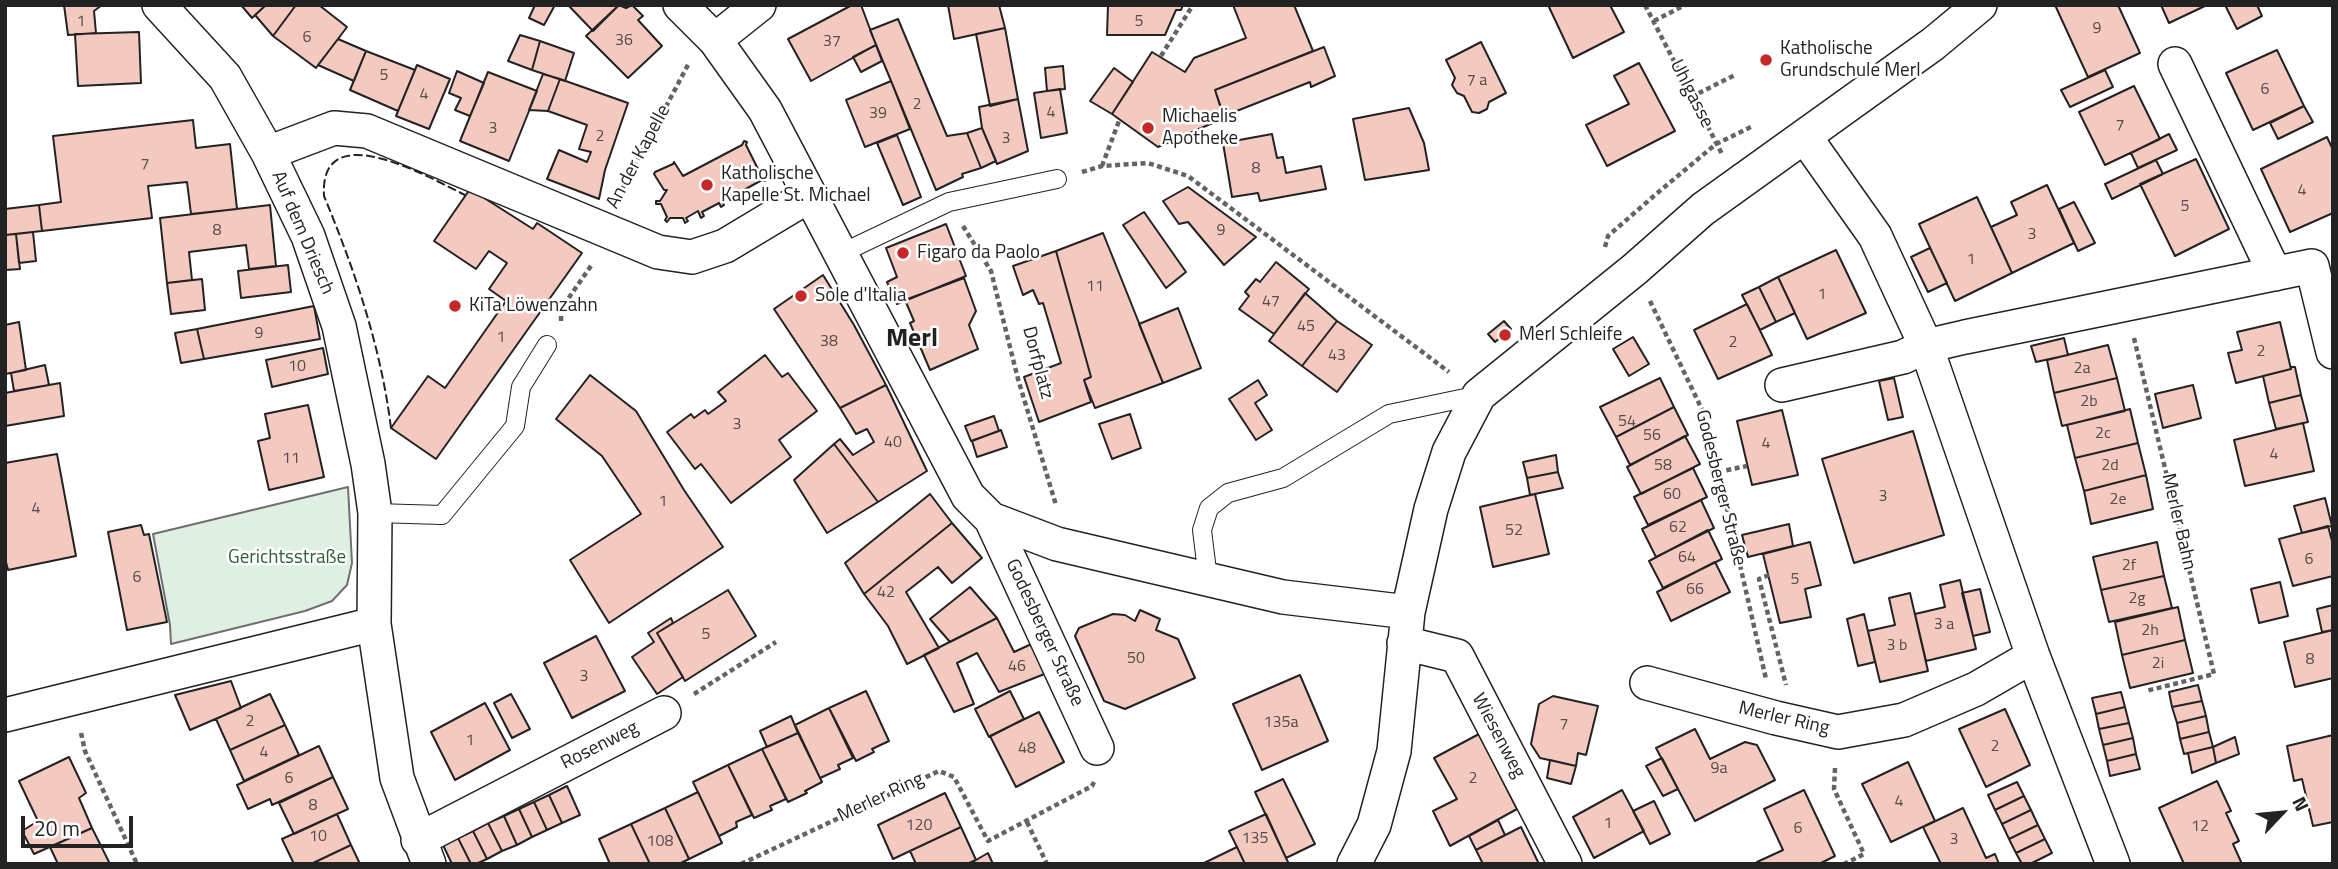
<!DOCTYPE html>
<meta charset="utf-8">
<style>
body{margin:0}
#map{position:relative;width:2338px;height:869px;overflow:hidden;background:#fff;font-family:"Titillium Web",sans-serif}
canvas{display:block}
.frame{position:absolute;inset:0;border:7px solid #222;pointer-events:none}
.north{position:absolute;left:2247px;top:778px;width:70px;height:70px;-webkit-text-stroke:5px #fff;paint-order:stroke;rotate:64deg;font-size:19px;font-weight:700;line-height:28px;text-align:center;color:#222}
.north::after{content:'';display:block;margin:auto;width:24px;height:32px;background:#222;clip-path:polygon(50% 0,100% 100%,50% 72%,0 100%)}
.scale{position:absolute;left:21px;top:816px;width:112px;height:32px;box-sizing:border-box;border:4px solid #222;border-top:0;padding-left:9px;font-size:21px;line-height:24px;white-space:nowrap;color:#222;-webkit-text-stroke:5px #fff;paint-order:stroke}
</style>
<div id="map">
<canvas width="2338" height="869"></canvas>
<div class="frame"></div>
<div class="north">N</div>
<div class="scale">20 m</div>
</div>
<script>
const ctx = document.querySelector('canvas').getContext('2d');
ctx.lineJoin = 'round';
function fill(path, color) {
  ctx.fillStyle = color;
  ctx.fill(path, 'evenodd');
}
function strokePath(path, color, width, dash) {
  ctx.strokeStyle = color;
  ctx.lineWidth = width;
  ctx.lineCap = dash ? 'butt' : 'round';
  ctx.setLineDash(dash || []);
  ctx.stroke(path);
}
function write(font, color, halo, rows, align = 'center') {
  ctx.font = font + ' "Titillium Web",sans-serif';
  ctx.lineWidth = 5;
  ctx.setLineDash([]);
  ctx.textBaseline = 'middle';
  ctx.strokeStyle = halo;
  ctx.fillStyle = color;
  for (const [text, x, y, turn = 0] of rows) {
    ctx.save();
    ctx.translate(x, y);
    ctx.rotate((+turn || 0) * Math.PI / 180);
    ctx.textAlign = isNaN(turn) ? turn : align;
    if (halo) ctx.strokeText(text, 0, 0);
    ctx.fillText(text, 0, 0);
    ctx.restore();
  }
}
const green = new Path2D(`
 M348,487L352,563L347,585L332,601L305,611L171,644L170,625L153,534Z`);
fill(green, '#e0efe3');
strokePath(green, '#6f6f6f', 2);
const building = new Path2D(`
 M64,5H102L94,11L96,33L68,35Z
 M241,5H266L252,18Z
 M266,5H296L273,36L255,15Z
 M296,5H319L347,27L316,68L273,36Z
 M535,5H555L544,25L529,18Z
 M568,5H619L593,31Z
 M619,5L626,8L632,5L643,16L638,20L662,46L628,78L586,36Z
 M852,5H861L876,45L811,81L788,39Z
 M948,5H999L1005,28L954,39Z
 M1108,5H1183L1181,10H1176L1165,35H1107Z
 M1233,5H1294L1313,51L1215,90L1224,118L1158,147L1112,114L1152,52L1185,72L1194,58L1246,38Z
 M1552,5H1610L1624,32L1573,58L1549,7Z
 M2055,5H2118L2140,53L2088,77Z
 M2161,5H2207L2169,23Z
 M2225,5H2257L2262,16L2237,29Z
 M898,19L947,136L967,133L981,168L962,174L963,177L936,190L870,30Z
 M1005,28L1018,99L990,106L976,34Z
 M139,32L141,83L78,86L75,34Z
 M520,35L540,41L532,70L508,61Z
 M338,39L366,51L354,81L318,65Z
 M540,41L574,53L565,81L532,70Z
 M1481,42L1506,93L1489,102L1487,109L1479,113L1472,112L1464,96L1457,93L1452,85L1455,78L1446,60Z
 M876,45L882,61L861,72L853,57Z
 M1324,47L1335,76L1311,87L1310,82L1224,116L1215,90Z
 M2277,50L2304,106L2253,130L2226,73Z
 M366,51L415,70L398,111L350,90Z
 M1639,63L1675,131L1607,166L1586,125L1629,104L1614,76Z
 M417,65L450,79L429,129L396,116Z
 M1063,66L1065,89L1047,91L1045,68Z
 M1114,68L1133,82L1112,114L1090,101Z
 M2105,70L2113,87L2070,107L2061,90Z
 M457,71L484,83L470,116L455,110L461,98L449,93Z
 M488,72L537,91L509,161L460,141Z
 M543,74L560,79L548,111L529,110Z
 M560,79L628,103L605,170L599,199L547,179L559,150L587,162L591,152L579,149L587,125L548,111Z
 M891,81L910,129L865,147L846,100Z
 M2134,86L2160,139L2105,165L2079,112Z
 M1060,89L1067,133L1041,138L1034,93Z
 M1018,99L1028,151L997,164L982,128L979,107Z
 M2304,106L2313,122L2278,139L2270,123Z
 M1409,108L1424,143L1429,170L1365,180L1353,119Z
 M193,120L196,148L230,144L237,209L191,214L187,182L148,186L152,218L42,231L39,205L61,202L53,136Z
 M982,128L996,161L981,168L967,133Z
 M1272,134L1277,158L1283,157L1286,173L1321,166L1326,189L1260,201L1258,193L1232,197L1223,143Z
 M2169,134L2177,150L2138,168L2131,153Z
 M897,135L921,197L903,205L877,143Z
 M2327,137L2333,150V213L2290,232L2261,169Z
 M744,141L747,142L746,145L762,177L766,178L765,181L762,180L742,191L745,195L742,196L740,192L722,201L724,205L721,207L719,203L702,212L704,216L701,218L698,211L686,218L688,221L685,223L683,218H670L667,222L665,220L667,217L661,204H656V201H660L667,190H664L654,174L655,172L673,164L674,162L683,176L742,145Z
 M2196,159L2229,229L2175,256L2140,184Z
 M2156,160L2163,174L2112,199L2105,184Z
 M2047,185L2074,243L2012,273L1991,227L2017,215L2011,202Z
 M1188,187L1256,237L1224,265L1188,222L1179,224L1163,201Z
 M470,189L533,229L537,223L582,253L436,459L391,428L428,376L445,388L506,301L489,289L507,263L489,251L476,269L434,241Z
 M1977,197L2012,273L1955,301L1919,224Z
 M2074,202L2095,243L2078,251L2059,209Z
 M39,205L42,231L5,235V209Z
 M270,205L276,266L249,269L246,245L189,252L192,280L167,283L160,218Z
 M1144,212L1186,272L1166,288L1123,225Z
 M946,224L966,276L897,304L887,282L897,277L886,248Z
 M33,232L36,261L19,263L16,234Z
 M1103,233L1163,383L1095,408L1084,380L1091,377L1056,251Z
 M16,234L20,269L5,270V235Z
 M1930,248L1947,283L1928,292L1911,257Z
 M1836,250L1866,313L1807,339L1778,277Z
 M1056,251L1091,377L1084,380L1091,402L1039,422L1024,377L1061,363L1043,303L1039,304L1033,290L1023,295L1013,266Z
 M1276,262L1309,289L1274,334L1239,309L1249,296L1245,292L1256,279L1260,282Z
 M288,265L291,292L241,298L238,271Z
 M823,275L854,325L886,385L840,408L774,309Z
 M1778,277L1795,313L1776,322L1759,287Z
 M964,278L976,311L969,325L978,349L930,370L910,323L914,321L905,300Z
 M202,279L205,310L171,314L167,283Z
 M1759,287L1776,322L1760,330L1742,295Z
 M1305,293L1337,321L1302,366L1269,341Z
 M1747,304L1772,355L1718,379L1694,330Z
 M314,306L320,339L204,359L197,329Z
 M1178,308L1201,368L1163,383L1139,324Z
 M1337,321L1372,345L1337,392L1302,366Z
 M1504,321L1511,329L1495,342L1488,334Z
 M19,322L26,370L5,374V325Z
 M2280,322L2291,369L2236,383L2228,353L2242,350L2237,332Z
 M197,329L204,359L181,363L175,333Z
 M1633,337L1649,364L1629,376L1613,349Z
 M2064,338L2068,355L2036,362L2031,346Z
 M2108,345L2117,378L2054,393L2047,360Z
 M323,348L328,374L272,387L266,360Z
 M765,355L782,377L788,373L817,411L779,440L791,457L731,503L701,464L695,469L667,432L691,414L694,418L705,410L708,414L726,401L718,392Z
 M45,365L49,385L14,391L11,373Z
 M2291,367H2295L2301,395L2269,403L2263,376L2291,369Z
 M590,375L636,411L684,490L723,547L609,623L570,560L641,514L602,456L556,419Z
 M1660,378L1674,407L1616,437L1600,407Z
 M1894,378L1903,417L1888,420L1879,381Z
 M2117,378L2125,411L2062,426L2054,393Z
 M1258,380L1267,395L1255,403L1272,430L1256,440L1229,399Z
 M60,383L64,416L5,426V393Z
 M886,385L927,471L878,502L834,444L840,439L853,455L874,442L867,429L856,434L840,408Z
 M2193,385L2201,418L2163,428L2155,394Z
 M2301,395L2308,422L2276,429L2269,403Z
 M308,405L324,477L269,490L258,441L270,438L265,414Z
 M1674,407L1688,435L1630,465L1616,437Z
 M2130,409L2138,443L2075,458L2067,425Z
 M1782,410L1798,475L1752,485L1737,421Z
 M1130,414L1141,448L1112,459L1099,424Z
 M994,416L999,431L971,441L965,426Z
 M2303,423L2314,471L2245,486L2234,440Z
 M1001,430L1007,447L977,457L972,441Z
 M1913,431L1944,535L1854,563L1822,459Z
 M1685,436L1700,464L1641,494L1627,467Z
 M2138,443L2146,475L2084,491L2075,458Z
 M834,444L878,502L827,533L794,480Z
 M57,454L76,556L8,570L5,558V463Z
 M1556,455L1558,472L1527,478L1523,462Z
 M1693,468L1707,497L1648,525L1634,497Z
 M1558,472L1563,488L1530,495L1527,478Z
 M2146,475L2153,509L2091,524L2084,491Z
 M930,494L952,523L864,594L845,563Z
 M1535,494L1549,554L1493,567L1480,507Z
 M2325,498L2332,526L2302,533L2294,506Z
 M1701,500L1714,528L1656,557L1642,529Z
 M952,523L982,558L952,583L938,567L906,592L939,648L907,664L888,626L864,594Z
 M1789,524L1793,546L1748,557L1742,535Z
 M141,525L144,535L149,534L167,622L127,630L108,532Z
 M2328,526L2333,545V576L2293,586L2279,539Z
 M1708,530L1722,559L1663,588L1649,561Z
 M1810,542L1821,585L1805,589L1811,617L1780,623L1763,554Z
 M2157,542L2164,576L2101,590L2093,557Z
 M1715,562L1730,592L1671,621L1657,592Z
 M2164,576L2172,608L2109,622L2101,590Z
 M1960,580L1976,649L1926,661L1915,614L1945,607L1940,585Z
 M2280,582L2288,616L2259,623L2251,589Z
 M970,587L997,618L950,642L930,619Z
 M1980,589L1990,632L1973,636L1962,593Z
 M728,590L756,636L685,681L657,633Z
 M1910,593L1928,671L1880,682L1868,631L1895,625L1889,598Z
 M2333,605V630L2322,632L2317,609Z
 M2178,607L2185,640L2122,655L2115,622Z
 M1140,610L1160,619L1156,630L1178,639L1195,678L1125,709L1104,701L1075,636L1079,628L1113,614L1125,615L1135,621Z
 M1864,614L1875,662L1858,666L1847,619Z
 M671,618L673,623L657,633L683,677L657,694L632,657L654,642L648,633Z
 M997,618L1014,652L1038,641L1052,671L999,692L977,653L957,663L974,704L954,712L924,655Z
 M2333,630V678L2295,687L2284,642Z
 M596,636L625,691L572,718L544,663Z
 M2185,640L2193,673L2130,688L2122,655Z
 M1300,675L1328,741L1262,770L1233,704Z
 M231,681L241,708L190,730L175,695Z
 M2198,685L2202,701L2172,707L2169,692Z
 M866,691L889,741L872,749L874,752L856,761L829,708Z
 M1010,691L1024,719L989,737L975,709Z
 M2121,692L2125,707L2096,714L2092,698Z
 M270,694L285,725L230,750L216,719Z
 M511,694L530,729L512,738L494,703Z
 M1553,696L1598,706L1586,755L1578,753L1576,766L1540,758L1531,744L1539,704Z
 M2202,701L2206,716L2177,723L2172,707Z
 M485,703L510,750L455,780L431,732Z
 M2125,707L2129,723L2099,729L2096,714Z
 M829,708L853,758L838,765L840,769L820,778L795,725Z
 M2005,709L2030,765L1986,787L1959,729Z
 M1039,712L1064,762L1016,787L990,736Z
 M791,716L798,733L767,747L760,731Z
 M2206,716L2209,732L2180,739L2177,723Z
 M2129,723L2133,738L2103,745L2099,729Z
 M285,725L299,755L244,781L230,750Z
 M1695,729L1710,759L1745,742L1757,745L1775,780L1695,821L1656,748Z
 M2209,732L2213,747L2184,754L2180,739Z
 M798,733L822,782L805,791L807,793L788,802L762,749Z
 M1479,734L1517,809L1450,846L1433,811L1457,799L1434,758Z
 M2333,735V822L2313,826L2302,779L2294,781L2287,746Z
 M2235,737L2239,754L2216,763L2213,747Z
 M2133,738L2136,754L2107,761L2103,745Z
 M319,746L333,777L272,805L270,799L248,809L237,785Z
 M2213,747L2216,763L2192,773L2188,753Z
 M762,749L786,799L770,806L772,810L754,818L728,765Z
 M2136,754L2140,769L2110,776L2107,761Z
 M69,757L86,793L79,798L92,828L34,854L22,831L38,821L19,781Z
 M1662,758L1678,789L1663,796L1646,766Z
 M1550,760L1576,766L1571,784L1547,778Z
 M1908,762L1935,821L1891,842L1862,784Z
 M728,765L752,815L736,822L737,827L719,836L693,782Z
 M333,777L348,809L294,834L279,803Z
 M1283,779L1315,844L1286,858L1255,792Z
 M2217,781L2231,811L2226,813L2239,841L2233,844L2242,864H2184L2159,808Z
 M2017,782L2024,796L1995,810L1988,795Z
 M567,786L580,815L562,823L549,795Z
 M1622,790L1644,831L1594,858L1573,817Z
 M1804,790L1835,856L1819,864H1758L1757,862L1783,850L1764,809Z
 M698,792L722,843L689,859L665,808Z
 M945,793L961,827L893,859L878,825Z
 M549,795L562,823L547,830L534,802Z
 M2024,796L2031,810L2002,824L1995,810Z
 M1654,801L1670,834L1650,844L1633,811Z
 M534,802L547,830L532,837L519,809Z
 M665,808L689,859L679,864H650L631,824Z
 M1963,808L1986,858L1995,854L1999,864H1941L1923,827Z
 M519,809L532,837L517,845L504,816Z
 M2031,810L2038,825L2009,839L2002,824Z
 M337,814L351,845L311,864H294L282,839Z
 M1266,814L1286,858L1289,864H1245L1237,847L1229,831Z
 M504,816L517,845L502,851L488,823Z
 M1498,820L1505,835L1476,850L1469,836Z
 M488,823L502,851L487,859L473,831Z
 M631,824L650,864H610L599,839Z
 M2038,825L2045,839L2016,853L2009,839Z
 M961,827L976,860L967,864H916L910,851Z
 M1521,827L1539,864H1483L1476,850Z
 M92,828L110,864H58L50,847Z
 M473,831L487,859L476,864H471L458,838Z
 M458,838L471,864H452L443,845Z
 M2045,839L2052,853L2030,864H2022L2016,853Z
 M351,845L360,864H311Z
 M1237,847L1245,864L1204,863Z
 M988,853L993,864H967L976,860Z`);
fill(building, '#f3c9c0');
strokePath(building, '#222', 2);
const service = new Path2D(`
 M842,253L949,202L1057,179
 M375,513L442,515L515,426L521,387L547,345
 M1208,579L1202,530L1209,508L1228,493L1283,478L1389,414L1479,395`);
const minor = new Path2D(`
 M159,5L225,77L268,153
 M680,5L715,40L765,110L968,496L991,519L1057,544L1283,597L1408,612
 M715,40L759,5
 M2175,64L2275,274
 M1805,137L1875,236L1926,346L2033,656L2113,864
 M1782,385L1903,357L1926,346L1965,337L2312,266L2333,352
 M991,519L1097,748
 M1404,643L1457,656L1565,864
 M1647,683L1776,718L1838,732L1904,720L1976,689L2033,656
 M5,715L374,624
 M418,840L664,713
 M429,864L397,778L374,624L375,513L368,464L339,326L308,236L268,153L334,128L367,131L658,252L692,257L725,246L810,195
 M1354,864L1374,825L1394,751L1408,612L1431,509L1449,452L1479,395L1635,269L1703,209L1933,44L1980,5`);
strokePath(service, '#222', 20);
strokePath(minor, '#222', 36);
strokePath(new Path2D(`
 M1645,5L1722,154
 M1654,21L1685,5
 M1161,56L1193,5
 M1691,97L1735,75
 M1102,166L1119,121
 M1082,172L1102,166L1148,163L1188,176L1449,372
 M618,197L689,63
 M963,226L991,271L1018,379L1056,505
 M1605,247L1608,236L1655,195L1716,144L1753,126
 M1650,301L1707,420L1766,679
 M561,321V309L593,263
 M2134,338L2214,674L2146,691
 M1718,472L1747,466
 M1769,575L1759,579L1786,685
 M694,694L776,642
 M81,733L85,751L137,864
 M1835,768L1834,789L1864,854L1844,864
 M1027,822L1047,864
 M741,864L939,771L954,777L988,841L1092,786L1094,782`), '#646464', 4.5, [5, 3.5]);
strokePath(service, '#fff', 18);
strokePath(minor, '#fff', 33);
strokePath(new Path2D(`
 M391,428C381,347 355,271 324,196C319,113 432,179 465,195`), '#222', 2, [9, 3.5]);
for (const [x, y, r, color] of [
 [1766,60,7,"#c62828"],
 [1148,128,7,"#c62828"],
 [707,185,7,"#c62828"],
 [903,253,7,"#c62828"],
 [801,296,7,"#c62828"],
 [455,306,7,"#c62828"],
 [1505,335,7,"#c62828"]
]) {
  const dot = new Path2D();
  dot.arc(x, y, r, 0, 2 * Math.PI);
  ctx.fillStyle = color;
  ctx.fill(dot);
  strokePath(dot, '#fff', 2.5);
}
write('16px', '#564c4a', null, [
 ["1",81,22],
 ["5",1139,22],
 ["9",2097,29],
 ["6",307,38],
 ["36",624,41],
 ["37",832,42],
 ["5",384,76],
 ["7 a",1477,81],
 ["6",2265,90],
 ["4",424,95],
 ["2",917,105],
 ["4",1051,113],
 ["39",878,114],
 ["7",2120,126],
 ["3",493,129],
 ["2",600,137],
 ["3",1006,139],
 ["7",145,165],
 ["8",1256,169],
 ["4",2302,191],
 ["5",2185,207],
 ["8",217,231],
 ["9",1221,231],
 ["3",2032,235],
 ["1",1971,260],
 ["11",1095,287],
 ["1",1822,295],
 ["47",1271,302],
 ["45",1306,327],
 ["9",259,334],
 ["1",501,338],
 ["38",829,342],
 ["2",1733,343],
 ["2",2261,352],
 ["43",1337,356],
 ["10",297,367],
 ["2a",2082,369],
 ["2b",2089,402],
 ["54",1627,422],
 ["3",737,425],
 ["2c",2103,434],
 ["56",1652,436],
 ["40",893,443],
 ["4",1766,444],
 ["4",2274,455],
 ["11",291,459],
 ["58",1663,466],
 ["2d",2110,466],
 ["60",1672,495],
 ["3",1883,497],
 ["2e",2118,500],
 ["1",663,502],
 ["4",36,509],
 ["62",1678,528],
 ["52",1514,531],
 ["64",1687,558],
 ["6",2309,560],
 ["2f",2129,566],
 ["6",137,578],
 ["5",1795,580],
 ["66",1695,590],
 ["42",886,593],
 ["2g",2137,599],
 ["3 a",1944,625],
 ["2h",2150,631],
 ["5",706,635],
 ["3 b",1897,646],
 ["50",1136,659],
 ["8",2310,660],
 ["2i",2158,664],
 ["46",1017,667],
 ["3",584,677],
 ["2",250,722],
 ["135a",1281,723],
 ["7",1564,725],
 ["1",470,741],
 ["2",1995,747],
 ["48",1027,749],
 ["4",264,753],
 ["9a",1719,769],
 ["6",289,779],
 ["2",1473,779],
 ["4",1899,802],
 ["8",313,806],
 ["1",1608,824],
 ["120",919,826],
 ["12",2200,827],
 ["6",1798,829],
 ["10",318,837],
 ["135",1255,839],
 ["3",1954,840],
 ["108",660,842]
]);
write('19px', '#222', '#fff', [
 ["Katholische",1780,49],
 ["Grundschule Merl",1780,71],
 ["Michaelis",1162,117],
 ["Apotheke",1162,139],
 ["Katholische",721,174],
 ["Kapelle St. Michael",721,196],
 ["Figaro da Paolo",917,253],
 ["Sole d'Italia",815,296],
 ["KiTa Löwenzahn",469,306],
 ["Merl Schleife",1519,335]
], 'left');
write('19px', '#222', '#fff', [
 ["Uhlgasse",1691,94,63],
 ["An der Kapelle",639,157,-62],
 ["Auf dem Driesch",302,233,67],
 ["Dorfplatz",1037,363,75],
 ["Godesberger Straße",1720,488,76],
 ["Merler Bahn",2178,522,77],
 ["Godesberger Straße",1044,633,65],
 ["Merler Ring",1784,719,13],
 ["Wiesenweg",1498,736,62],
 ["Rosenweg",600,746,-27],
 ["Merler Ring",881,798,-25]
]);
write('19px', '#2f5e38', '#fff', [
 ["Gerichtsstraße",287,558]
]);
write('bold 26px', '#222', '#fff', [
 ["Merl",912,340]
]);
</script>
